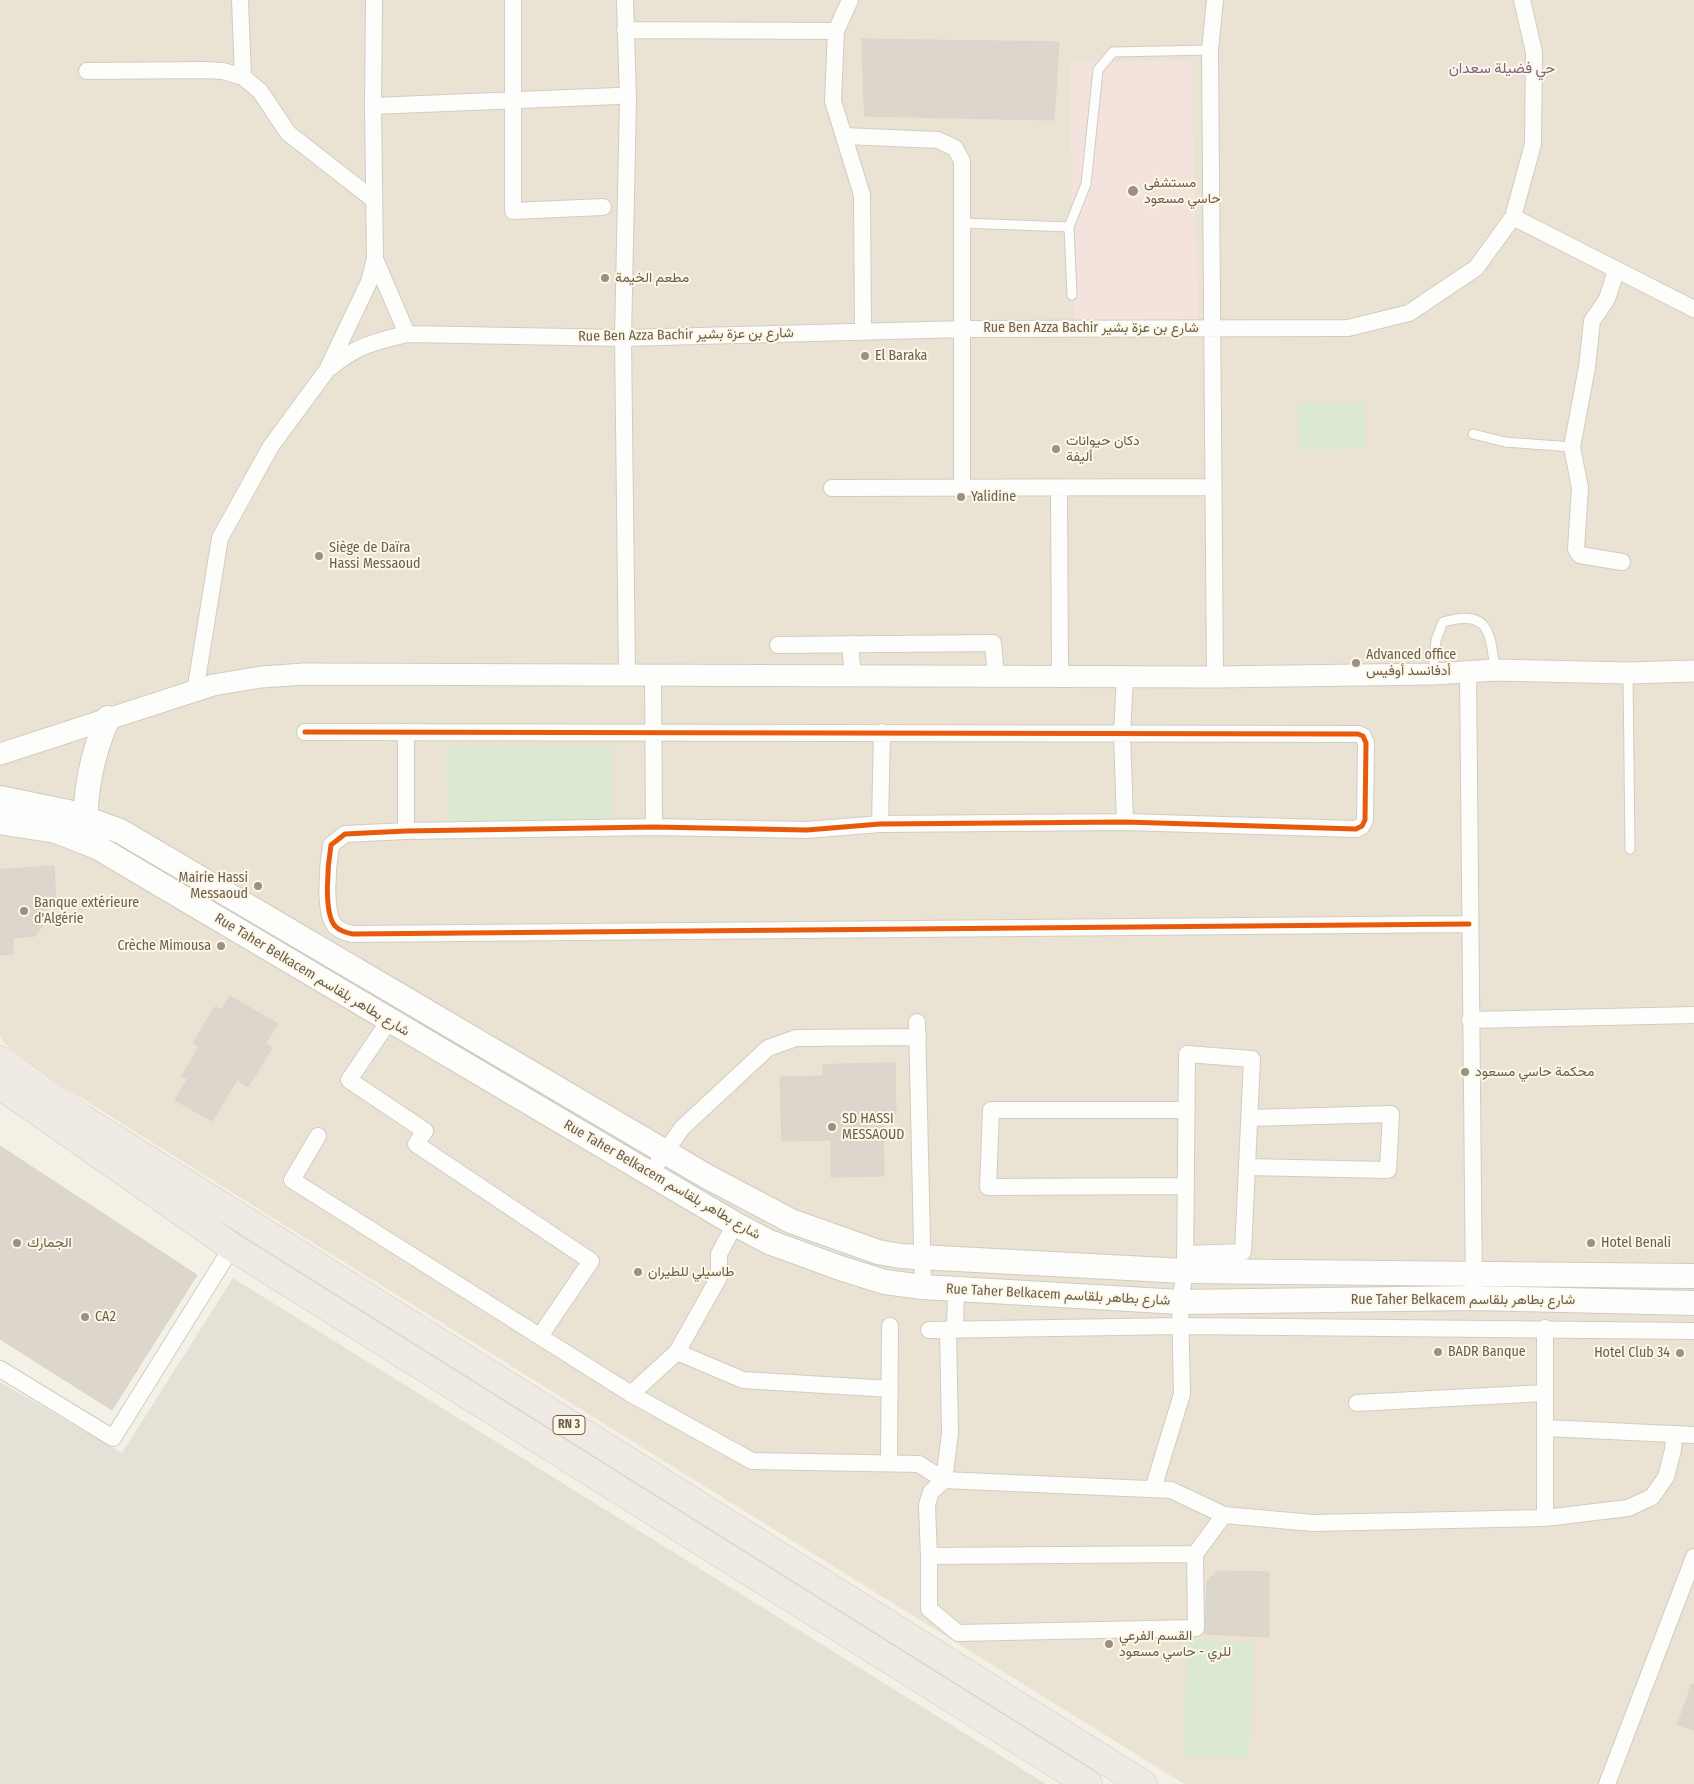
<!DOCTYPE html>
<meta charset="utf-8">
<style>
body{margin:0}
canvas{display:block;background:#f3f0e6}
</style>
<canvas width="1694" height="1784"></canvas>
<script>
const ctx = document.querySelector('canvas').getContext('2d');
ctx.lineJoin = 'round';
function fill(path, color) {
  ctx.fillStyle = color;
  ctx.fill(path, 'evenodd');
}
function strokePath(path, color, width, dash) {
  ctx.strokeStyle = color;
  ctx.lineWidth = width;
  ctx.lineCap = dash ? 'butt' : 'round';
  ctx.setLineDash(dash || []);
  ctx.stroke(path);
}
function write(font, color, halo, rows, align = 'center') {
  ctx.font = font + ' "Fira Sans Condensed",Vazirmatn,sans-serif';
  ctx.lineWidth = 4;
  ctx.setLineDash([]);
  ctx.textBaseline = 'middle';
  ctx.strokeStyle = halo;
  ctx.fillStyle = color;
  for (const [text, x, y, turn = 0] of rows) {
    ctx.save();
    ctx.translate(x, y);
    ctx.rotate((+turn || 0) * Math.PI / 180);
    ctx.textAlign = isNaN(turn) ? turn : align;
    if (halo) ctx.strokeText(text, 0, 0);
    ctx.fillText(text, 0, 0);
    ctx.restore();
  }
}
fill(new Path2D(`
 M0,0H1694V1784H1184L265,1213L43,1074L6,1045L0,1037Z`), '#eae3d3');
fill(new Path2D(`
 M233,1278L1046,1784H0V1382L122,1453Z`), '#e5e1d7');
fill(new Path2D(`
 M1191,60L1198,319L1075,322L1069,63Z`), '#f4e2dd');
fill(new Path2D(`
 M1365,403V449L1299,450L1298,404Z
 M611,745L612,821L447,823L446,747Z
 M1188,1640L1254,1643L1249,1758L1183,1755Z`), '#dce9d2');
const building = new Path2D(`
 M862,39L1059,42L1054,120L865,116Z
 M54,866L56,904L46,905L48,918L35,936L13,938V954L0,955V870Z
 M230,996L278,1024L265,1044L272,1048L248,1087L237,1080L212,1121L175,1100L188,1079L182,1076L199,1047L193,1043L215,1007L221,1010Z
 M895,1063L896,1115H883L884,1176L831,1177V1140L782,1141L780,1077L823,1076V1065Z
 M0,1146L197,1275L112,1410L0,1339Z
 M1218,1571L1269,1572V1637L1205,1634L1207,1581Z
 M1692,1684L1694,1685V1730L1678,1725Z`);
fill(building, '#dcd6cd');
strokePath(building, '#dbd4ca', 1);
const service = new Path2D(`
 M963,223L1069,227
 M1072,295L1069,227L1086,184L1098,70L1113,52L1210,50
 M1473,434L1505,442L1572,447
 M1433,674L1436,640L1443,622C1489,609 1490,631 1495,670
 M1628,674L1630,849`);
const minor = new Path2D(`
 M240,0L243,77
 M513,0V211L603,207
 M625,0L628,99L623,338L627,674
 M850,0L836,31L833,101L862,195L863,332
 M625,30L836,31
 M87,71L205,70L223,71L243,77L260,91L288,133L374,200
 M373,106L617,96
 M845,136L938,140L955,148L962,161V488
 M1513,217L1694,309
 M375,259L407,334L623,338L964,329L1348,328L1409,313L1476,268L1513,217L1533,144L1534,52L1522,0
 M1616,271L1607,299L1592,321L1587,367L1572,447L1580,488L1576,549L1580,555L1622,562
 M331,367C358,345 374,342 407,334
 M832,488L1212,487
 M1059,488L1060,676
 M850,644L853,677
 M778,645L993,643L996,677
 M1468,673L1474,1298
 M653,674L654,827
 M1215,677L1210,50L1215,0
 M195,692L220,538L271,446L327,370L369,282L375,259L373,106L374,0
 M305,732L1358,734L1363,736L1366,743L1365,820L1362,826L1356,829L1125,822L880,824L807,830L654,827L406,831L345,834L331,845C328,863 323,912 335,926C340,931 347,933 353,934L1469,924
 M1125,822L1122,733L1125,677
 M880,824L882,732
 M406,831V732
 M1470,1020L1694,1015
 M389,1021L349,1080L425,1131L416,1144L591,1261L540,1336
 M917,1022L923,1287
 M318,1136L292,1180L631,1394L752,1461L919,1464L944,1480L1171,1490L1224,1515L1313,1523L1545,1518L1628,1508L1652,1497L1666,1477L1673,1450L1674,1434
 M1247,1167L1388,1170L1391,1114L1249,1118
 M650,1174L682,1128L768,1048L796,1038L918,1037
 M1186,1186L988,1187L991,1110H1187
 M948,1329L950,1433L944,1480L931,1492L927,1505L929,1556L1195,1554
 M955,1329L956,1289
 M929,1330L1181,1326L1694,1331
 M677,1352L743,1380L890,1389
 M0,1369L113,1438L232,1247
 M631,1394L677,1352L719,1277V1254L735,1224
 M1357,1403L1545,1393
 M1545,1428L1694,1435
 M889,1461L890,1326
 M1153,1489L1182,1394L1180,1302L1185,1271L1187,1054L1252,1059L1243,1252L1185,1254
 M1545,1518V1328
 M929,1556V1609L958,1633L1196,1628L1195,1554L1224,1515
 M1607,1784L1694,1557`);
const tertiary = new Path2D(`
 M0,754L213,685L261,677L304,674L1215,677L1433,674L1495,670L1628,673L1694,671`);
const secondary = new Path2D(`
 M0,798L68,812L120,831L706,1176L791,1221L878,1252L900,1256L1185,1271L1694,1276
 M0,822L56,831L97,847L735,1224L769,1242L843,1269L885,1282L923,1287L1180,1302L1474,1298L1694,1303
 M85,833C85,792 91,756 108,718`);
const trunk = new Path2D(`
 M0,1060L80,1117L1143,1784
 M0,1085L232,1247L1088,1784`);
strokePath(service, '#d1ccc3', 11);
strokePath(minor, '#d1ccc3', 18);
strokePath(tertiary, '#d1ccc3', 23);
strokePath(secondary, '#d0cbc1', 26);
strokePath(trunk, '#d2cdc5', 29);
strokePath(service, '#fdfdfb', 9);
strokePath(minor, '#fdfdfb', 16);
strokePath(tertiary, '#fdfdfb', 21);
strokePath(secondary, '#fdfdfb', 24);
strokePath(trunk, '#efeae3', 28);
strokePath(new Path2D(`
 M305,732L1358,734L1363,736L1366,743L1365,820L1362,826L1356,829L1125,822L880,824L807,830L654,827L406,831L345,834L331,845C328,863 323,912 335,926C340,931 347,933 353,934L1469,924`), '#e8590c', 5);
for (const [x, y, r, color] of [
 [1133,191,6,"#9b9082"],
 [605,278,5,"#9b9082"],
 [865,356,5,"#9b9082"],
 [1056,449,5,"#9b9082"],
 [961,497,5,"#9b9082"],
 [319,556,5,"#9b9082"],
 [1356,663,5,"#9b9082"],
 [258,886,5,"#9b9082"],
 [24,911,5,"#9b9082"],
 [221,946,5,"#9b9082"],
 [1465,1072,5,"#9b9082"],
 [832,1127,5,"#9b9082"],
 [17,1243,5,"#9b9082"],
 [1591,1243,5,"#9b9082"],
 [638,1272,5,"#9b9082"],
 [85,1317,5,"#9b9082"],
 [1438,1352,5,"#9b9082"],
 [1680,1353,5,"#9b9082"],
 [1109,1644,5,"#9b9082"]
]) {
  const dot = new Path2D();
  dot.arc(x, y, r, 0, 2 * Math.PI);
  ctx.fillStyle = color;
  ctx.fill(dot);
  strokePath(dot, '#fcf7e7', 2);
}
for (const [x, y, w] of [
 [569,1425,32]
]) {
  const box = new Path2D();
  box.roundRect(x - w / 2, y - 9.5, w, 19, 4);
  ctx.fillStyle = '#fcf7e7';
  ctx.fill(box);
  strokePath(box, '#6c5d4c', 1);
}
write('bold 12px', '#6c5d4c', null, [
 ["RN 3",569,1425]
]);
write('14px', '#6c5d4c', '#fcf7e7', [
 ["مستشفى",1144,183],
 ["حاسي مسعود",1144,199],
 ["مطعم الخيمة",615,278],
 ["El Baraka",875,356],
 ["دكان حيوانات",1066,441],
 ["أليفة",1066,457],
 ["Yalidine",971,497],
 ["Siège de Daïra",329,548],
 ["Hassi Messaoud",329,564],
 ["Advanced office",1366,655],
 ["أدفانسد أوفيس",1366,671],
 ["Mairie Hassi",248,878,"right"],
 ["Messaoud",248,894,"right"],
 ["Banque extérieure",34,903],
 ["d'Algérie",34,919],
 ["Crèche Mimousa",211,946,"right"],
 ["محكمة حاسي مسعود",1475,1072],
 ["SD HASSI",842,1119],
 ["MESSAOUD",842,1135],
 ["الجمارك",27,1243],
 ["Hotel Benali",1601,1243],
 ["طاسيلي للطيران",648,1272],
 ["CA2",95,1317],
 ["BADR Banque",1448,1352],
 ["Hotel Club 34",1670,1353,"right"],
 ["القسم الفرعي",1119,1636],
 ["للري - حاسي مسعود",1119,1652]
], 'left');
write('14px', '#6c5d4c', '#fcf7e7', [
 ["Rue Ben Azza Bachir شارع بن عزة بشير",1091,328],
 ["Rue Ben Azza Bachir شارع بن عزة بشير",686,335,-1],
 ["Rue Taher Belkacem شارع بطاهر بلقاسم",312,975,31],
 ["Rue Taher Belkacem شارع بطاهر بلقاسم",662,1180,30],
 ["Rue Taher Belkacem شارع بطاهر بلقاسم",1058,1295,3],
 ["Rue Taher Belkacem شارع بطاهر بلقاسم",1463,1300]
]);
write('15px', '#826489', '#fcf7e7', [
 ["حي فضيلة سعدان",1502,69]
]);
</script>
